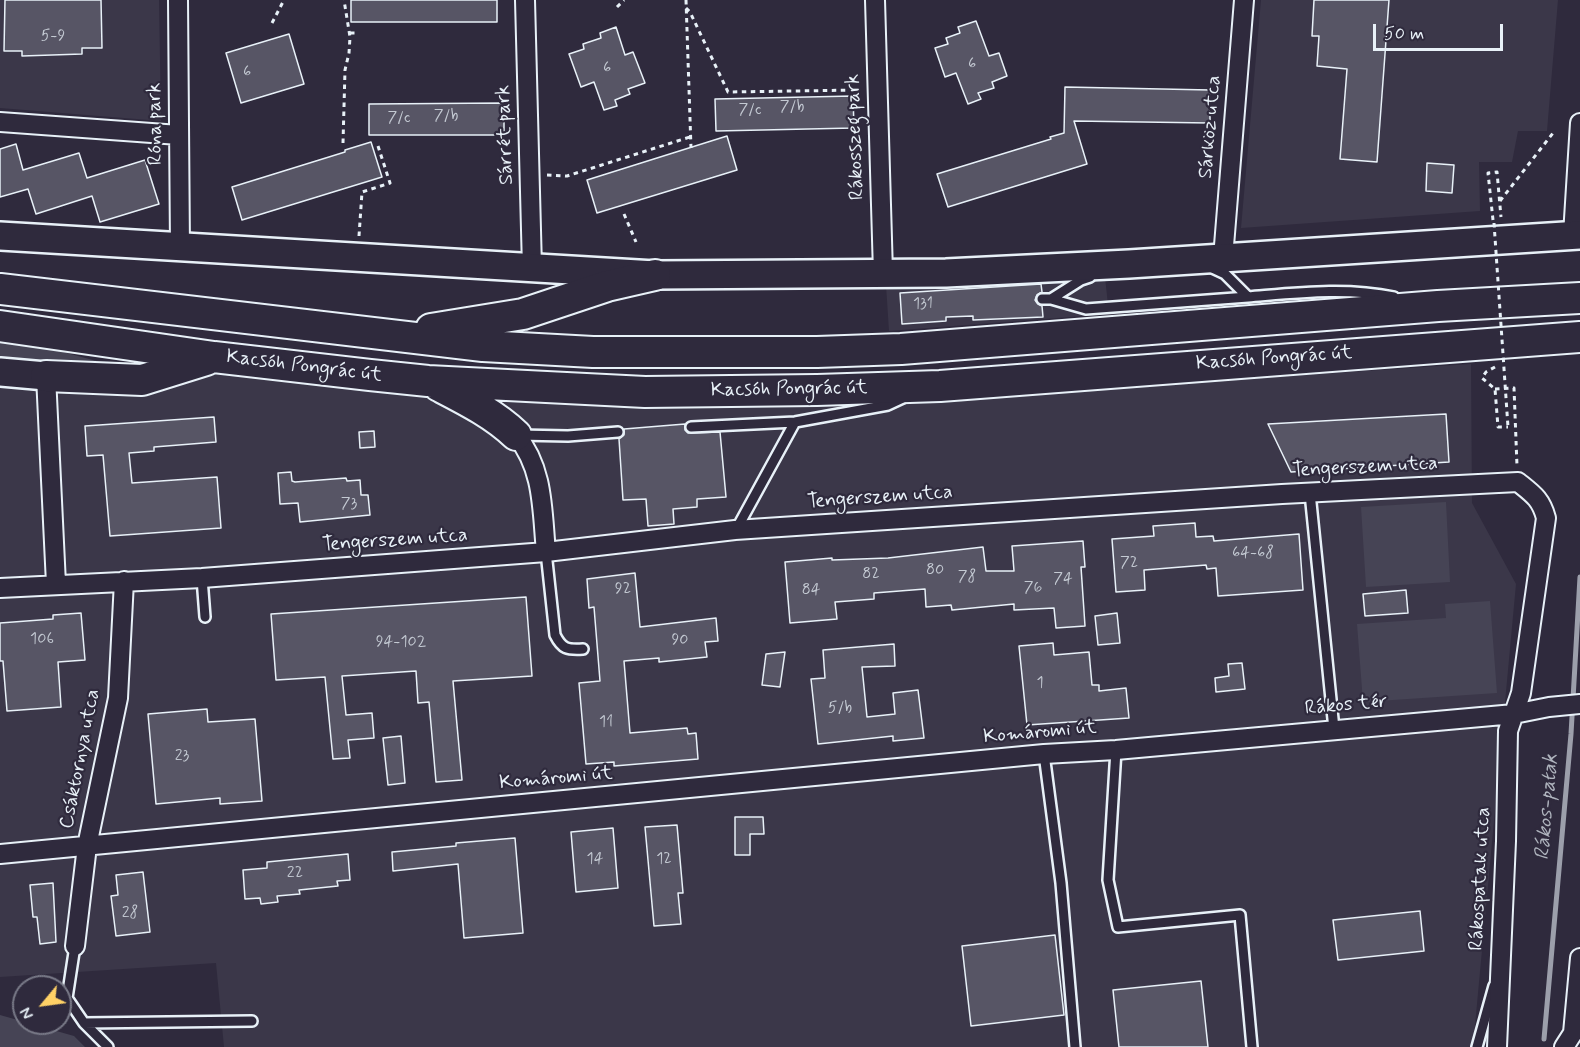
<!DOCTYPE html>
<meta charset="utf-8">
<style>
body{margin:0}
#map{position:relative;width:1580px;height:1047px;overflow:hidden;background:#2f2a3d;font-family:Mynerve,sans-serif}
canvas{display:block}
.north{position:absolute;left:12px;top:975px;width:60px;height:60px;box-sizing:border-box;background:#2f2a3d;border:2px solid #797a88;border-radius:50%;rotate:241deg;font-size:16px;font-weight:700;line-height:24px;text-align:center;color:#e8f1f8}
.north::after{content:'';display:block;margin:auto;width:21px;height:27px;background:#ffd166;clip-path:polygon(50% 0,100% 100%,50% 72%,0 100%)}
.scale{position:absolute;left:1373px;top:24px;width:130px;height:27px;box-sizing:border-box;border:3px solid #e8f1f8;border-top:0;padding-left:8px;font-size:18px;line-height:21px;white-space:nowrap;color:#e8f1f8;-webkit-text-stroke:4px #2f2a3d;paint-order:stroke}
</style>
<div id="map">
<canvas width="1580" height="1047"></canvas>
<div class="north">N</div>
<div class="scale">50 m</div>
</div>
<script>
const ctx = document.querySelector('canvas').getContext('2d');
ctx.lineJoin = 'round';
function fill(path, color) {
  ctx.fillStyle = color;
  ctx.fill(path, 'evenodd');
}
function strokePath(path, color, width, dash) {
  ctx.strokeStyle = color;
  ctx.lineWidth = width;
  ctx.lineCap = dash ? 'butt' : 'round';
  ctx.setLineDash(dash || []);
  ctx.stroke(path);
}
function write(font, color, halo, rows, align = 'center') {
  ctx.font = font + ' Mynerve,sans-serif';
  ctx.lineWidth = 4.5;
  ctx.setLineDash([]);
  ctx.textBaseline = 'middle';
  ctx.strokeStyle = halo;
  ctx.fillStyle = color;
  for (const [text, x, y, turn = 0] of rows) {
    ctx.save();
    ctx.translate(x, y);
    ctx.rotate((+turn || 0) * Math.PI / 180);
    ctx.textAlign = isNaN(turn) ? turn : align;
    if (halo) ctx.strokeText(text, 0, 0);
    ctx.fillText(text, 0, 0);
    ctx.restore();
  }
}
fill(new Path2D(`
 M0,0H159L161,121L0,108Z
 M1261,0H1558L1547,131H1518L1512,162H1479L1480,211L1241,228Z
 M1105,277L1109,314L889,331L886,285Z
 M0,356L168,364L666,407L939,403L1062,391L1471,364L1472,503L1516,584L1473,1047H224L216,963L0,977Z`), '#3b3749');
fill(new Path2D(`
 M0,342L52,349L130,370L0,361Z
 M1446,502L1450,582L1366,587L1361,507Z
 M1490,601L1497,693L1363,702L1357,624L1446,618L1445,604Z
 M0,1015L74,1036L85,1047H0Z`), '#464455');
strokePath(new Path2D(`
 M1544,1039L1571,734L1580,577`), '#9c9fab', 5);
const building = new Path2D(`
 M5,0H101L102,48H82V54L22,56V51H4Z
 M351,0H497V22H351Z
 M1314,0H1389L1377,162L1340,159L1347,69L1317,66L1319,36H1312Z
 M976,21L989,56L999,53L1007,76L992,82L994,88L978,93L981,99L968,104L956,73L945,77L935,48L948,44L946,38L960,33L958,27Z
 M616,27L625,55L633,52L645,83L628,89L630,94L615,100L617,106L604,110L594,82L581,87L569,54L584,49L583,44L601,38L600,33Z
 M289,34L304,84L241,103L226,53Z
 M1065,87L1210,90V123L1074,121L1087,164L948,207L937,174L1051,139L1050,137L1064,133Z
 M853,96L854,128L716,131L715,99Z
 M504,103V135H369V104Z
 M727,136L737,170L597,213L587,180Z
 M371,142L382,177L242,220L232,187L345,152V150Z
 M16,144L23,170L79,153L87,178L145,160L159,204L100,222L92,196L36,214L28,189L0,197V149Z
 M1427,163L1454,165L1452,193L1426,191Z
 M1041,284L1042,292L1037,295L1035,300L1038,304L1042,306L1043,317L973,320V316L946,317V321L902,324L900,293Z
 M1446,414L1449,462L1291,472L1268,424Z
 M214,417L216,442L154,447V451L129,453L132,483L217,477L221,528L110,536L103,455L87,456L85,426Z
 M685,424V430L688,433L720,432L726,497L697,499V507L673,509L674,524L648,526L646,499L623,500L619,439L624,435V429Z
 M374,431L375,447L360,448L359,432Z
 M291,472L292,481L295,482L346,478L347,481L360,480L361,495H368L370,515L300,522L298,503L280,504L278,473Z
 M1195,523L1196,537L1213,536L1214,541L1299,534L1303,590L1218,596L1216,568L1207,569L1206,565L1144,570L1145,590L1116,592L1112,539L1154,536L1153,526Z
 M1083,541L1085,567H1081L1085,626L1056,628L1054,608L1014,610V604L952,610L951,605L926,607L925,589L874,593V599L835,602L837,619L790,623L785,562L832,558V560L888,558L983,547L986,571H1014L1012,546Z
 M635,573L640,627L716,618L718,641L705,642L707,657L659,662V658L624,661L630,733L687,728L688,734L696,733L698,759L614,766V762L586,764L579,683L600,681L594,607L589,608L587,579Z
 M1406,590L1408,613L1365,616L1363,594Z
 M526,597L532,676L453,681L462,780L436,782L429,702L418,703L416,671L342,676L346,715L372,713L374,738L348,740L350,758L333,759L325,677L276,680L271,614Z
 M81,613L85,660L58,662L61,707L7,711L3,661H0V623L53,619V615Z
 M1117,613L1120,643L1098,645L1095,616Z
 M1053,643L1054,655L1089,652L1092,685H1099V691L1126,688L1129,718L1027,725L1019,646Z
 M894,644L895,666L862,667L867,717L895,714L893,693L918,690L924,738L893,741V736L818,744L811,679L825,678L823,650Z
 M785,652L780,687L762,685L766,654Z
 M1242,663L1245,689L1216,692L1215,678L1229,676L1228,664Z
 M207,709L208,722L255,719L262,801L220,804V798L156,804L148,714Z
 M401,736L405,783L388,785L383,738Z
 M735,817H763L764,834H750V855H735Z
 M677,825L683,893H678L681,924L654,926L645,827Z
 M613,828L618,888L576,892L571,832Z
 M515,838L523,933L464,938L458,864L393,871L392,852L456,846V843Z
 M348,854L350,880L337,881L338,886L299,890L300,894L277,896L278,902L261,904L260,898L245,899L243,870L267,868V862Z
 M143,872L150,932L116,936L111,896L118,895L116,875Z
 M53,883L56,942L40,944L37,917H33L30,885Z
 M1420,911L1424,951L1338,960L1333,920Z
 M1055,935L1064,1015L971,1026L962,946Z
 M1201,981L1208,1047H1119L1113,990Z`);
fill(building, '#575565');
strokePath(building, '#e8f1f8', 1.5);
const lane = new Path2D(`
 M1210,267L1225,274L1248,297C1297,293 1345,287 1394,297
 M1042,299H1051L1086,309L1248,297
 M1051,299L1081,280L1090,277
 M691,427L795,422L888,405L903,398
 M518,435L568,436L618,432
 M1310,493L1334,729
 M736,530L795,422
 M546,552L555,635C562,649 567,650 583,649
 M202,578L205,617
 M1116,750L1108,880L1118,927L1240,915L1252,1047
 M1044,754L1061,883L1075,1047
 M75,946L67,998L84,1023L108,1047
 M84,1023L252,1021
 M1477,1047L1494,986`);
const street = new Path2D(`
 M178,0L180,247
 M525,0L532,268
 M875,0L883,273
 M0,122L179,135
 M1573,235L1580,123
 M1223,258L1244,0
 M46,376L56,584
 M516,435C544,469 542,510 546,552
 M0,588L202,578L546,552L735,530L1282,494L1518,482C1533,494 1541,499 1546,518L1521,693L1508,731L1506,841L1497,1047
 M0,854L1044,754L1116,750L1514,714L1549,707L1580,704
 M75,946L87,846L118,698L124,581
 M1564,1047L1573,1033L1580,958`);
const secondary = new Path2D(`
 M0,236L655,275L946,273L1129,264L1580,235
 M0,372L46,376`);
const primary = new Path2D(`
 M0,289L483,346L593,352H817L901,349L1438,306L1580,298
 M0,326L214,357L370,375L428,381L645,392L817,390L940,386L1580,337
 M431,329L523,314L607,286L655,275
 M46,376L142,380L206,360
 M439,386C466,400 494,414 516,435`);
strokePath(lane, '#e8f1f8', 14);
strokePath(street, '#e8f1f8', 22);
strokePath(secondary, '#e8f1f8', 32);
strokePath(primary, '#e8f1f8', 34);
strokePath(new Path2D(`
 M686,0L691,148
 M617,7L624,0
 M686,8L690,12L728,92L860,90
 M272,23L284,0
 M350,33H359
 M343,143L345,70L349,53L350,37L344,0
 M547,175L567,176L690,137
 M1500,201L1553,133
 M624,214L636,242
 M1493,220L1488,173L1497,172L1501,217
 M359,236L362,192L390,183L378,146
 M1495,367L1486,372L1482,378L1495,389L1498,427H1508
 M1495,389L1514,388L1517,466`), '#e8f1f8', 3, [4.5, 4.5]);
strokePath(lane, '#2f2a3d', 9);
strokePath(street, '#2f2a3d', 18);
strokePath(secondary, '#2f2a3d', 27);
strokePath(primary, '#2f2a3d', 30);
strokePath(new Path2D(`
 M1494,223L1508,427`), '#e8f1f8', 3, [4.5, 4.5]);
write('16px', '#c4cad3', null, [
 ["5-9",53,37],
 ["6",972,65],
 ["6",607,69],
 ["6",247,73],
 ["7/b",792,108],
 ["7/c",750,111],
 ["7/b",446,117],
 ["7/c",399,119],
 ["131",923,305],
 ["73",349,505],
 ["64-68",1253,554],
 ["72",1129,564],
 ["80",935,571],
 ["82",871,575],
 ["78",967,578],
 ["74",1063,580],
 ["76",1033,589],
 ["92",623,590],
 ["84",811,591],
 ["106",42,640],
 ["90",680,641],
 ["94-102",401,643],
 ["1",1040,684],
 ["5/b",840,709],
 ["11",606,723],
 ["23",182,757],
 ["14",595,860],
 ["12",664,860],
 ["22",295,874],
 ["28",130,914]
]);
write('20px', '#e8f1f8', '#2f2a3d', [
 ["Róna park",156,124,-91],
 ["Sárköz utca",1211,127,-85],
 ["Sárrét park",506,135,-92],
 ["Rákosszeg park",856,137,-92],
 ["Kacsóh Pongrác út",1274,359,-4],
 ["Kacsóh Pongrác út",304,367,7],
 ["Kacsóh Pongrác út",789,390,-1],
 ["Tengerszem utca",1365,468,-3],
 ["Tengerszem utca",880,498,-4],
 ["Tengerszem utca",395,541,-4],
 ["Rákos tér",1346,706,-5],
 ["Komáromi út",1040,733,-5],
 ["Csáktornya utca",81,759,-79],
 ["Komáromi út",556,779,-5],
 ["Rákospatak utca",1481,879,-87]
]);
write('italic 21px', '#afb4be', '#2f2a3d', [
 ["Rákos-patak",1548,807,-85]
]);
</script>
